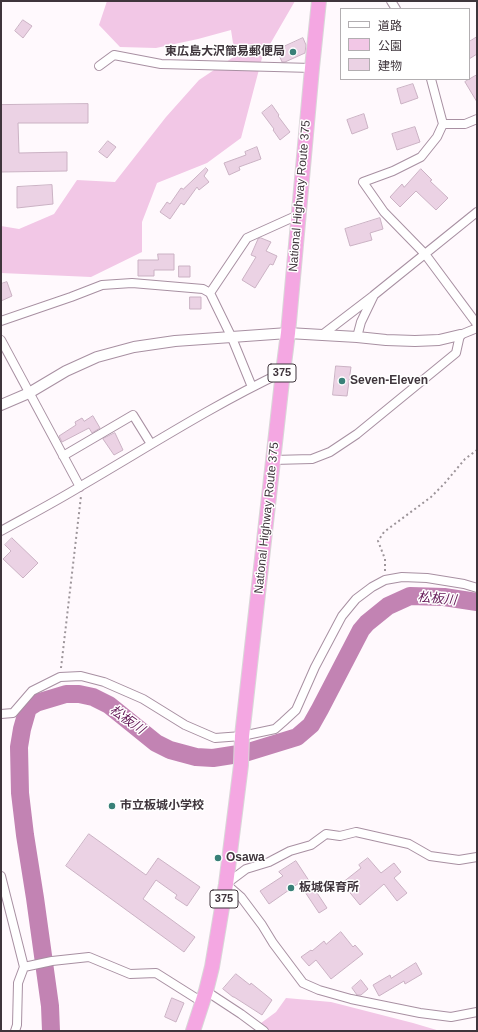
<!DOCTYPE html>
<meta charset="utf-8">
<style>
body{margin:0}
#map{position:relative;width:478px;height:1032px;overflow:hidden;background:#fff9fd;font-family:Helvetica,"Noto Sans JP",sans-serif}
canvas{display:block}
.frame{position:absolute;inset:0;border:2px solid #3f353c;pointer-events:none}
.legend{position:absolute;left:340px;top:8px;width:130px;height:72px;box-sizing:border-box;background:#fff;border:1px solid #b2aeb1;margin:0;padding:5px 7px;list-style:none;font-size:12px;color:#3f353c}
.legend li{display:flex;align-items:center;gap:8px;height:20px}
.legend b{width:20px;border:1px solid #b2aeb1}
</style>
<div id="map">
<canvas width="478" height="1032"></canvas>
<div class="frame"></div>
<ul class="legend">
<li><b style="height:5px;background:#fff"></b>道路</li>
<li><b style="height:11px;background:#f2c7e6"></b>公園</li>
<li><b style="height:11px;background:#ebd2e4"></b>建物</li>
</ul>
</div>
<script>
const ctx = document.querySelector('canvas').getContext('2d');
ctx.lineJoin = 'round';
function fill(path, color) {
  ctx.fillStyle = color;
  ctx.fill(path, 'evenodd');
}
function strokePath(path, color, width, dash) {
  ctx.strokeStyle = color;
  ctx.lineWidth = width;
  ctx.lineCap = dash ? 'butt' : 'round';
  ctx.setLineDash(dash || []);
  ctx.stroke(path);
}
function write(font, color, halo, rows, align = 'center') {
  ctx.font = font + ' Helvetica,"Noto Sans JP",sans-serif';
  ctx.lineWidth = 3;
  ctx.setLineDash([]);
  ctx.textBaseline = 'middle';
  ctx.strokeStyle = halo;
  ctx.fillStyle = color;
  for (const [text, x, y, turn = 0] of rows) {
    ctx.save();
    ctx.translate(x, y);
    ctx.rotate((+turn || 0) * Math.PI / 180);
    ctx.textAlign = isNaN(turn) ? turn : align;
    if (halo) ctx.strokeText(text, 0, 0);
    ctx.fillText(text, 0, 0);
    ctx.restore();
  }
}
fill(new Path2D(`
 M107,1H295L262,58L241,138L207,163L157,183L142,222V252L91,277L1,273V226L19,229L54,214L77,180L115,182L166,117L199,80L235,56L231,30L198,39L156,48L120,47L99,25Z
 M286,998L331,1002L413,1023L440,1031H255L257,1026L276,1012Z`), '#f2c7e6');
strokePath(new Path2D(`
 M51,1031L50,1006L35,898L25,835L20,793L19,747L22,729L28,708L36,703L66,694H79L93,697L109,705L156,743L170,750L196,757L213,758L245,753L297,737L311,725L320,709L361,630L367,623L388,606L410,596L444,597L477,602`), '#c283b3', 18);
const building = new Path2D(`
 M23,20L32,26L23,38L15,31Z
 M477,37V54L469,59V42Z
 M303,38L306,45L305,53L285,62H282L277,50Z
 M477,75V102L465,82Z
 M413,84L418,98L401,104L397,89Z
 M88,104V123H18L19,153L67,152V171L1,172V105Z
 M272,105L279,115L278,116L290,132L280,140L273,130L274,129L262,113Z
 M364,114L368,128L352,134L347,120Z
 M415,127L420,142L397,150L392,134Z
 M108,141L116,147L107,158L99,152Z
 M257,147L261,159L239,167L240,170L229,175L224,163L246,155L245,152Z
 M206,168L208,170L204,176L209,182L199,190L197,187L184,205L181,203L170,219L160,212L167,202L170,204L181,188L183,189Z
 M421,169L432,180L430,181L448,198L436,210L416,191L400,207L390,197L402,184L404,187Z
 M52,185L53,204L17,208V187Z
 M380,218L383,229L370,233L372,240L350,246L345,229Z
 M261,238L271,242L266,251L277,256L273,265L270,264L255,288L242,280L256,257L251,255L258,239Z
 M158,254H174V270H154V276H138V260H158Z
 M179,266H190V277H179Z
 M7,282L12,296L1,301V284Z
 M190,297H201V309H190Z
 M336,366L351,367L347,396L333,395Z
 M93,416L100,428L92,433L89,428L62,442L59,436L76,425L75,422L82,418L84,421Z
 M115,433L123,450L114,455L103,439Z
 M12,538L38,563L23,578L3,559L11,551L5,545Z
 M89,834L146,875L158,858L200,887L187,906L175,898L177,895L156,880L143,899L195,937L184,952L66,866Z
 M368,858L381,873L394,863L401,872L394,878L407,893L397,901L384,884L360,905L342,883L361,868L359,865Z
 M296,861L327,908L319,913L299,883L269,904L260,891L283,876L279,872Z
 M341,932L353,947L355,945L363,954L331,979L316,960L309,966L301,957L311,950L312,951L324,941L326,944Z
 M416,963L422,974L405,984L404,981L379,996L373,985L390,975L391,978Z
 M236,974L250,985L251,983L272,1000L262,1015L234,997H233L223,989Z
 M361,980L368,989L361,995H357L352,988Z
 M172,998L184,1003L176,1022L165,1017Z`);
fill(building, '#ebd2e4');
strokePath(building, '#cbb2c4', 1);
const minor = new Path2D(`
 M391,1L396,9
 M99,66L114,55L161,64L312,68
 M431,79L443,124L437,137L421,157L393,171L363,182L384,212L425,254L477,324
 M443,124H465L477,119
 M210,293L247,238L298,215
 M1,321L71,297L102,285L132,283L203,289L210,293L232,338L252,387
 M322,335L373,296
 M357,337L361,322L374,295L477,212
 M1,340L80,487
 M63,456L133,415L151,444
 M273,460L312,459L330,452L357,434L456,353L460,335L477,328
 M1,531C28,516 55,502 81,486C148,447 213,405 283,372
 M1,714L13,713L32,691L60,677L81,676L104,682L143,699L185,725L215,738L242,736L275,729L283,722L296,710L315,667L342,616L356,599L372,587L385,580L402,577L427,578L464,584L477,588
 M477,857L459,860L430,856L409,844L356,832L340,836L326,834L311,845L290,851L269,862L246,869L226,884L241,897L262,925L273,943L303,983L319,990L351,999L420,1013L451,1017L477,1012
 M1,876L24,967L18,983L17,1025L15,1031
 M24,967L52,961L89,957L130,974L156,973L202,1002
 M206,991L241,1014L264,1031`);
const tertiary = new Path2D(`
 M1,405L29,393L66,371L97,357L134,347L175,341L288,333L357,337L386,340L415,341L439,340L460,335`);
const trunk = new Path2D(`
 M193,1031L206,991L212,967L226,884L241,765L242,736L283,372L288,333L312,68L319,1`);
strokePath(minor, '#a890a2', 10);
strokePath(tertiary, '#a890a2', 12);
strokePath(trunk, '#d9d7d8', 16);
strokePath(new Path2D(`
 M385,571V559L378,541L384,532L431,497L444,484L465,459L477,450
 M61,668L81,496`), '#9d959a', 2, [2, 3]);
strokePath(minor, '#fff', 8);
strokePath(tertiary, '#fff', 10);
strokePath(trunk, '#f4a7e2', 14);
for (const [x, y, r, color] of [
 [293,52,4,"#398078"],
 [342,381,4,"#398078"],
 [112,806,4,"#398078"],
 [218,858,4,"#398078"],
 [291,888,4,"#398078"]
]) {
  const dot = new Path2D();
  dot.arc(x, y, r, 0, 2 * Math.PI);
  ctx.fillStyle = color;
  ctx.fill(dot);
  strokePath(dot, '#fff', 1.5);
}
for (const [x, y, w] of [
 [282,373,28],
 [224,899,28]
]) {
  const box = new Path2D();
  box.roundRect(x - w / 2, y - 9, w, 18, 3);
  ctx.fillStyle = '#fff';
  ctx.fill(box);
  strokePath(box, '#3f353c', 1);
}
write('bold 11px', '#3f353c', null, [
 ["375",282,373],
 ["375",224,899]
]);
write('bold 12px', '#3f353c', '#fff', [
 ["東広島大沢簡易郵便局",285,52,"right"],
 ["Seven-Eleven",350,381],
 ["市立板城小学校",120,806],
 ["Osawa",226,858],
 ["板城保育所",299,888]
], 'left');
write('12px', '#3f353c', '#fff', [
 ["National Highway Route 375",300,196,-85],
 ["National Highway Route 375",267,518,-84]
]);
write('italic 13px', '#631856', '#fff', [
 ["松板川",437,599,5],
 ["松板川",127,720,35]
]);
</script>
